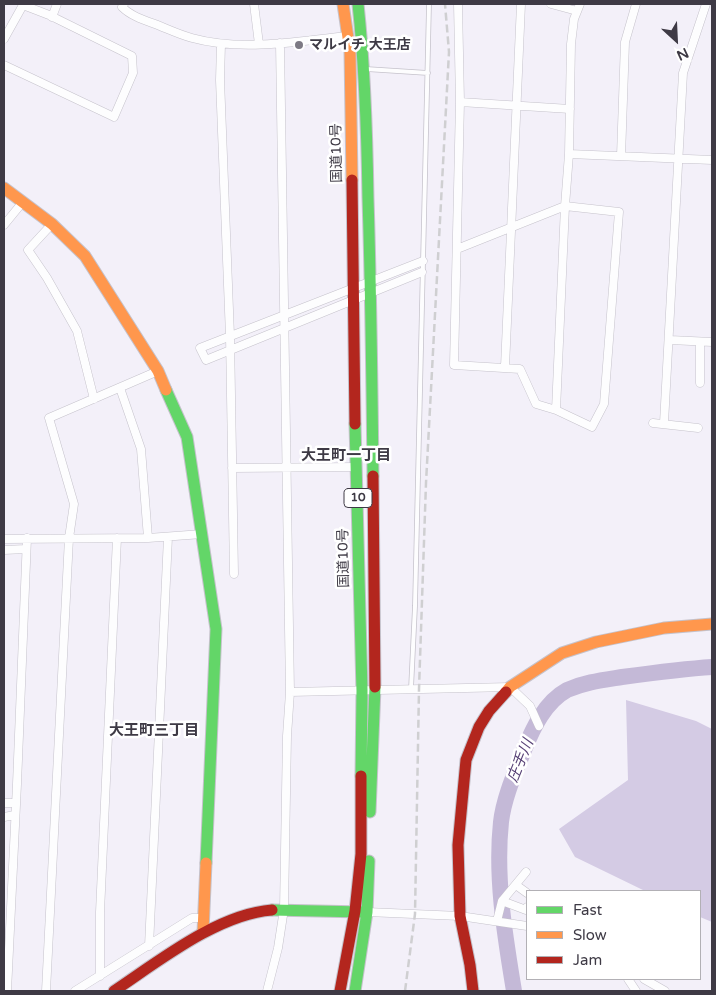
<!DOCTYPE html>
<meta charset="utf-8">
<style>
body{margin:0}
#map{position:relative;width:716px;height:995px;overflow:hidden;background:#f3f0f9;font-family:"Varela Round",sans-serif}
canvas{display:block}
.frame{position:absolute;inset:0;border:5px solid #3e3a45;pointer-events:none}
.legend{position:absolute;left:526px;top:890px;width:175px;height:90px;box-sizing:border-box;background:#fff;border:1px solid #b2b0b5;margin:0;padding:6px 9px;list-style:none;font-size:15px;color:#3e3a45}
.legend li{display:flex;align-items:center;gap:10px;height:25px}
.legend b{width:25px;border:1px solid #b2b0b5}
.north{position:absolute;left:651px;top:15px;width:50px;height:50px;-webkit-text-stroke:4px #fff;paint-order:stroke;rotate:155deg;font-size:14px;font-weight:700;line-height:20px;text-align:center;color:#3e3a45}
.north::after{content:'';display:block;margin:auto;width:18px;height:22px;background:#3e3a45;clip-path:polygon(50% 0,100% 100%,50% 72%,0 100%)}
</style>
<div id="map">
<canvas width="716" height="995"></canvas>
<div class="frame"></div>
<ul class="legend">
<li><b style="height:6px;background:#63d668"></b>Fast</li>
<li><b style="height:6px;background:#ff974d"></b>Slow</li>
<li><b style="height:6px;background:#b3261e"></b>Jam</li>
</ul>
<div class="north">N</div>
</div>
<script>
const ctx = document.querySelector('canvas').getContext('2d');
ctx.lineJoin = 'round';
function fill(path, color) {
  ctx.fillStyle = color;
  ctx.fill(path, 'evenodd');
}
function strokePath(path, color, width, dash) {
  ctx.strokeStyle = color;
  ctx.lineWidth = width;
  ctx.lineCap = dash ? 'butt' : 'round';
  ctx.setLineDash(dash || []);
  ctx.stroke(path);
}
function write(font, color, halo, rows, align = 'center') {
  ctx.font = font + ' "Varela Round","Noto Sans JP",sans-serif';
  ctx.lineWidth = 5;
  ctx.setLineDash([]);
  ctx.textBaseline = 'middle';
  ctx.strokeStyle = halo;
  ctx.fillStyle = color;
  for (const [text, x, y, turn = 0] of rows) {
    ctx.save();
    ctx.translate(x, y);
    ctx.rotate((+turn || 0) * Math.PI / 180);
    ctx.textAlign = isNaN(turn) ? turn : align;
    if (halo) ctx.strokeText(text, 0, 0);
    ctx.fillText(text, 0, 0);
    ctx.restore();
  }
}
fill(new Path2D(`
 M626,700L696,721L712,729V922L700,917V891H645L575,857L559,829L628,780Z`), '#d4cbe4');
strokePath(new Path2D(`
 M514,991C505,936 495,878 501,822C504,797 515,773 524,750C533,728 545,702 567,690C585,682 603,680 622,677C652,673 682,669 712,667`), '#c4b9d7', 16);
const lane = new Path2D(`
 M366,69L428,73
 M411,689L415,606L429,4`);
const street = new Path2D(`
 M124,4L122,7C132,17 147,21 160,26C170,30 181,35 192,38C243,52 297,41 348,36
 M254,4L259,44
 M458,4L460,102L454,365L520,369L536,404L556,410L565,206L569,154L571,44L574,19L580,4
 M551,4L577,11
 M52,17L57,4
 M4,39L23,5L49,15L132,56L133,73L114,117L4,65
 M221,44L220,80L230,336L234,574
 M460,102L570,109
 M569,154L712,160
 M621,156L625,42L636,4
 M52,224L28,250L47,278L77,331L94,399
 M4,225L22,203
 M457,249L565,206L619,212L604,404L592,427L556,410
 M422,272L206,360L200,348L423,261
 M670,340L712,342
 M505,367L521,4
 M700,383V342
 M120,388L141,449L148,538
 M653,423L698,428
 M664,423L683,73L706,4
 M232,468L357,467
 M4,539L148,538L202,534
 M4,550L26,549
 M290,692L510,687L530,706L539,726
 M4,803H16
 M4,817L15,815
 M516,885L527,893
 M502,901L526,910L527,907
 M367,912L460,916L527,926
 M497,921L502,901L526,872
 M149,946L168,537
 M100,976V912L117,538
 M628,979L636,991
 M644,979L665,991
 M7,991L17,784L27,538
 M46,991L69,538L74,504L49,418L158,371
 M75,991L192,918H203
 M267,991L278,948L284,909L287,736L290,692L280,43`);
const fast = new Path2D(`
 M358,4C365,69 367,133 368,198C371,291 372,383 373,476
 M166,390L187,437L216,629L206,863
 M355,424L362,691L361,776
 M370,812L375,687
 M272,910L363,912
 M355,991L367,912L369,861`);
const slow = new Path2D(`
 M343,4L350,51L352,180
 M4,188L52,224L85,256L158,371L166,390
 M506,692L510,687L562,653L596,642L664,628L712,624
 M203,932L206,863`);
const jam = new Path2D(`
 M352,180L355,424
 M373,476L375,687
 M114,991C159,961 218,914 272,910
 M340,991L355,911L361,854V776
 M473,991L470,965L460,916L458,845L466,760L479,727L489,711L506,692`);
strokePath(lane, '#c5c2cb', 5.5);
strokePath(street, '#c5c2cb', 9);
strokePath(fast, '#c5c2cb', 13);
strokePath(slow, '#c5c2cb', 13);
strokePath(jam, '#c5c2cb', 13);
strokePath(lane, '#fdfdfe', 4);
strokePath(street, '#fdfdfe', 8);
strokePath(fast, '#63d668', 11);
strokePath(slow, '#ff974d', 11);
strokePath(jam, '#b3261e', 11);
strokePath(new Path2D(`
 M405,991L415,914L419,689L426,483L449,52L445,4`), '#cfcfd1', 2.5, [8, 4]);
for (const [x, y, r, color] of [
 [299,45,5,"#7d7a84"]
]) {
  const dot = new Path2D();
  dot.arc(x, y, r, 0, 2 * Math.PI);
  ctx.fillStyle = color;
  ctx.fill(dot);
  strokePath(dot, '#fff', 2);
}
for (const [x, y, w] of [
 [358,498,28]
]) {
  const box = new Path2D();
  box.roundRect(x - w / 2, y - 9.5, w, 19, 4);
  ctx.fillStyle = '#fff';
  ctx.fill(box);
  strokePath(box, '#3e3a45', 1);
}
write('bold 12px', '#3e3a45', null, [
 ["10",358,498]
]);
write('bold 14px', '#3e3a45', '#fff', [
 ["マルイチ 大王店",309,45]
], 'left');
write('14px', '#3e3a45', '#fff', [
 ["国道10号",337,153,-91],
 ["国道10号",344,558,-91]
]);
write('bold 15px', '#3e3a45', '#fff', [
 ["大王町一丁目",346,456],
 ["大王町三丁目",154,731]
]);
write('italic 15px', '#584276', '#fff', [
 ["庄手川",521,761,-68]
]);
</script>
